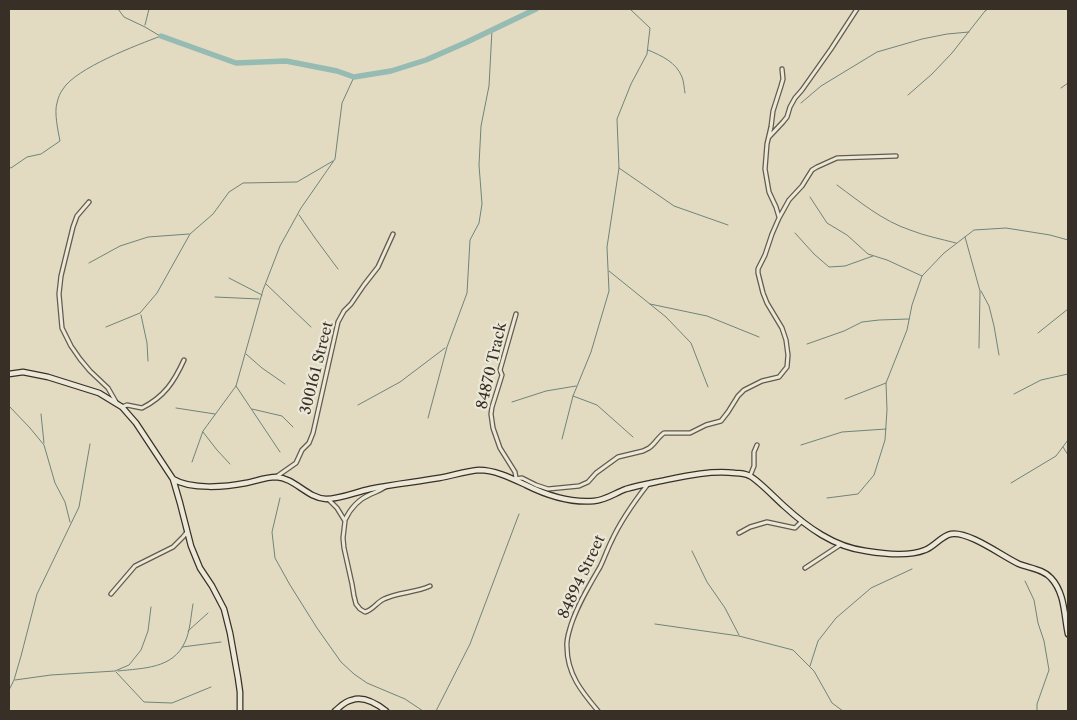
<!DOCTYPE html>
<style>
body{margin:0}
#map{position:relative;width:1077px;height:720px;overflow:hidden;background:#e2dbc1;font-family:"Libre Caslon Text",serif}
canvas{display:block}
.frame{position:absolute;inset:0;border:10px solid #383027;pointer-events:none}
</style>
<div id="map">
<canvas width="1077" height="720"></canvas>
<div class="frame"></div>
</div>
<script>
const ctx = document.querySelector('canvas').getContext('2d');
ctx.lineJoin = 'round';
function strokePath(path, color, width, dash) {
  ctx.strokeStyle = color;
  ctx.lineWidth = width;
  ctx.lineCap = dash ? 'butt' : 'round';
  ctx.setLineDash(dash || []);
  ctx.stroke(path);
}
function write(font, color, halo, rows, align = 'center') {
  ctx.font = font + ' "Libre Caslon Text",serif';
  ctx.lineWidth = 4.5;
  ctx.setLineDash([]);
  ctx.textBaseline = 'middle';
  ctx.strokeStyle = halo;
  ctx.fillStyle = color;
  for (const [text, x, y, turn = 0] of rows) {
    ctx.save();
    ctx.translate(x, y);
    ctx.rotate((+turn || 0) * Math.PI / 180);
    ctx.textAlign = isNaN(turn) ? turn : align;
    if (halo) ctx.strokeText(text, 0, 0);
    ctx.fillText(text, 0, 0);
    ctx.restore();
  }
}
strokePath(new Path2D(`
 M118,9L124,17L145,27L160,36
 M145,25L149,9
 M648,50C662,56 676,62 682,77C684,82 684,88 685,93
 M1061,88L1068,83
 M908,95L932,74L952,53L985,11L988,9
 M801,103L821,86L877,52L922,39L947,34L969,32
 M9,167L11,168L27,157L41,154L60,141C58,131 54,112 57,103C58,98 60,93 63,89C76,68 137,45 161,36
 M619,168L674,206L728,225
 M837,185C860,202 883,221 910,230C925,236 941,239 956,243
 M810,197L827,223L847,235L868,254L887,260L922,276
 M299,215L315,238L338,269
 M795,233L814,254L829,267L845,266L873,256
 M965,237L980,291L979,348
 M89,263L120,246L148,237L189,234
 M609,271L666,317L691,343L708,387
 M229,278L262,295
 M266,284L311,327
 M981,291L989,306L994,326L999,355
 M215,297L259,299
 M650,304L707,316L759,337
 M141,315L147,343L148,361
 M106,327L140,313L157,293L190,234L213,214L229,192L243,183L297,182L333,161
 M1038,333L1068,309
 M807,344L844,331L862,322L879,320L909,319
 M246,354L262,368L285,384
 M236,386L280,452
 M1014,394L1041,380L1068,374
 M573,396L597,405L633,437
 M845,399L886,383
 M512,402L546,391L576,386
 M358,405L400,382L445,348
 M9,406L30,428L44,445L55,483L65,502L70,522
 M176,408L215,414
 M252,409L282,416L293,427
 M41,414L44,443
 M428,418L447,347L467,293L470,240L479,223L482,204L479,165L481,126L489,86L492,30
 M203,432L217,450L230,464
 M562,439L573,396L591,352L609,291L607,247L619,168L617,119L631,84L647,54L650,28L630,9
 M801,445L842,432L886,429
 M1063,447L1068,455
 M192,462L203,431L236,386L263,290L280,246L301,208L335,159L342,103L354,77
 M1011,483L1056,456L1068,440
 M280,498L272,532L275,558L290,585L317,628L341,662L354,674L367,683L405,699L423,711
 M827,498L858,494L874,475L885,440L887,410L886,383L907,330L912,305L922,276L944,253L974,230L1006,228L1050,235L1068,240
 M692,551L707,582L725,608L739,635
 M1025,581L1034,600L1038,623L1044,641L1049,670L1037,704V711
 M655,624L739,636L793,650L814,671L832,703L843,711
 M188,631L208,613
 M182,647L221,642
 M810,666L818,641L836,618L871,588L912,569
 M118,671C143,668 173,669 185,642C190,632 191,615 193,604
 M116,672L144,702L172,703L211,687
 M15,680L51,675L115,671L129,665L141,650L148,631L151,607
 M9,690L14,680L21,656L37,594L79,507L90,444
 M436,711L470,644L519,514`), '#70837b', 1);
strokePath(new Path2D(`
 M161,36L236,63L286,61L337,71L354,77L391,71L426,60L467,42L536,9`), '#95bbb3', 5.5);
const street = new Path2D(`
 M769,137L783,122L787,117L790,107L795,98L802,90L831,49L857,9
 M89,202L77,216L73,227L61,276L59,294L62,328L71,346L80,359L90,371L108,388L116,402
 M779,217L776,207L769,192L765,169L767,144L771,127L773,111L781,86L783,79L782,69
 M516,314L500,370L502,375L492,407L491,414L493,428L500,448L515,472L516,478
 M122,407L127,405L142,408C164,397 174,382 184,360
 M750,476L754,466V452L757,445
 M276,477L296,463L302,450L309,443L313,433L338,322L344,311L351,304L364,285L378,267L393,234
 M514,479L522,478L536,485L548,489L579,486L588,482L596,473L618,457L643,451L649,448C655,444 658,437 664,433H690L706,425L721,421L728,412L738,396L744,390L762,381L779,377L787,367L788,355L786,340L782,328L767,303L763,293L758,273V269L765,255L772,234L779,218L789,200L802,186L812,170L817,167L837,158L896,156
 M328,499L337,508L345,521L343,538L344,548L352,584L354,596L356,604L360,609L365,612C373,610 377,602 384,599C398,592 415,593 430,586
 M345,520C350,509 359,499 371,494C376,492 381,490 385,487
 M739,533L750,527L767,522L795,528L802,521
 M805,568L840,545
 M111,594L135,566L173,547L183,537L187,532
 M598,711C582,692 567,674 567,647C566,640 569,632 571,625C578,604 589,586 600,567C604,559 607,550 611,542C620,522 634,502 648,484`);
const secondary = new Path2D(`
 M9,374L23,372L48,377L99,393L122,407L136,423L173,479C191,490 226,487 246,483C256,481 266,477 276,477C295,478 307,498 326,499C340,499 356,492 370,489C393,484 416,482 439,478C452,476 465,471 479,470C495,470 511,478 526,485C546,495 571,503 594,501C606,500 615,493 626,489C636,486 646,484 656,482C681,477 708,470 735,473C739,473 746,474 750,476C759,481 775,498 784,506C807,527 834,547 866,551C884,554 908,557 925,550C934,547 941,536 951,534C969,531 1002,556 1019,564C1029,568 1043,569 1051,578C1065,593 1064,615 1068,634
 M173,479L180,503L191,546L200,568L212,586L224,609L230,633L238,678L240,692V711
 M335,711C340,707 345,701 352,700C363,696 377,704 386,711`);
strokePath(street, '#625b4e', 5.5);
strokePath(secondary, '#383027', 7);
strokePath(street, '#ece8d7', 3);
strokePath(secondary, '#ece8d7', 4.5);
write('15px', '#383027', '#ece8d7', [
 ["84870 Track",492,366,-77],
 ["300161 Street",317,368,-76],
 ["84894 Street",582,577,-65]
]);
</script>
